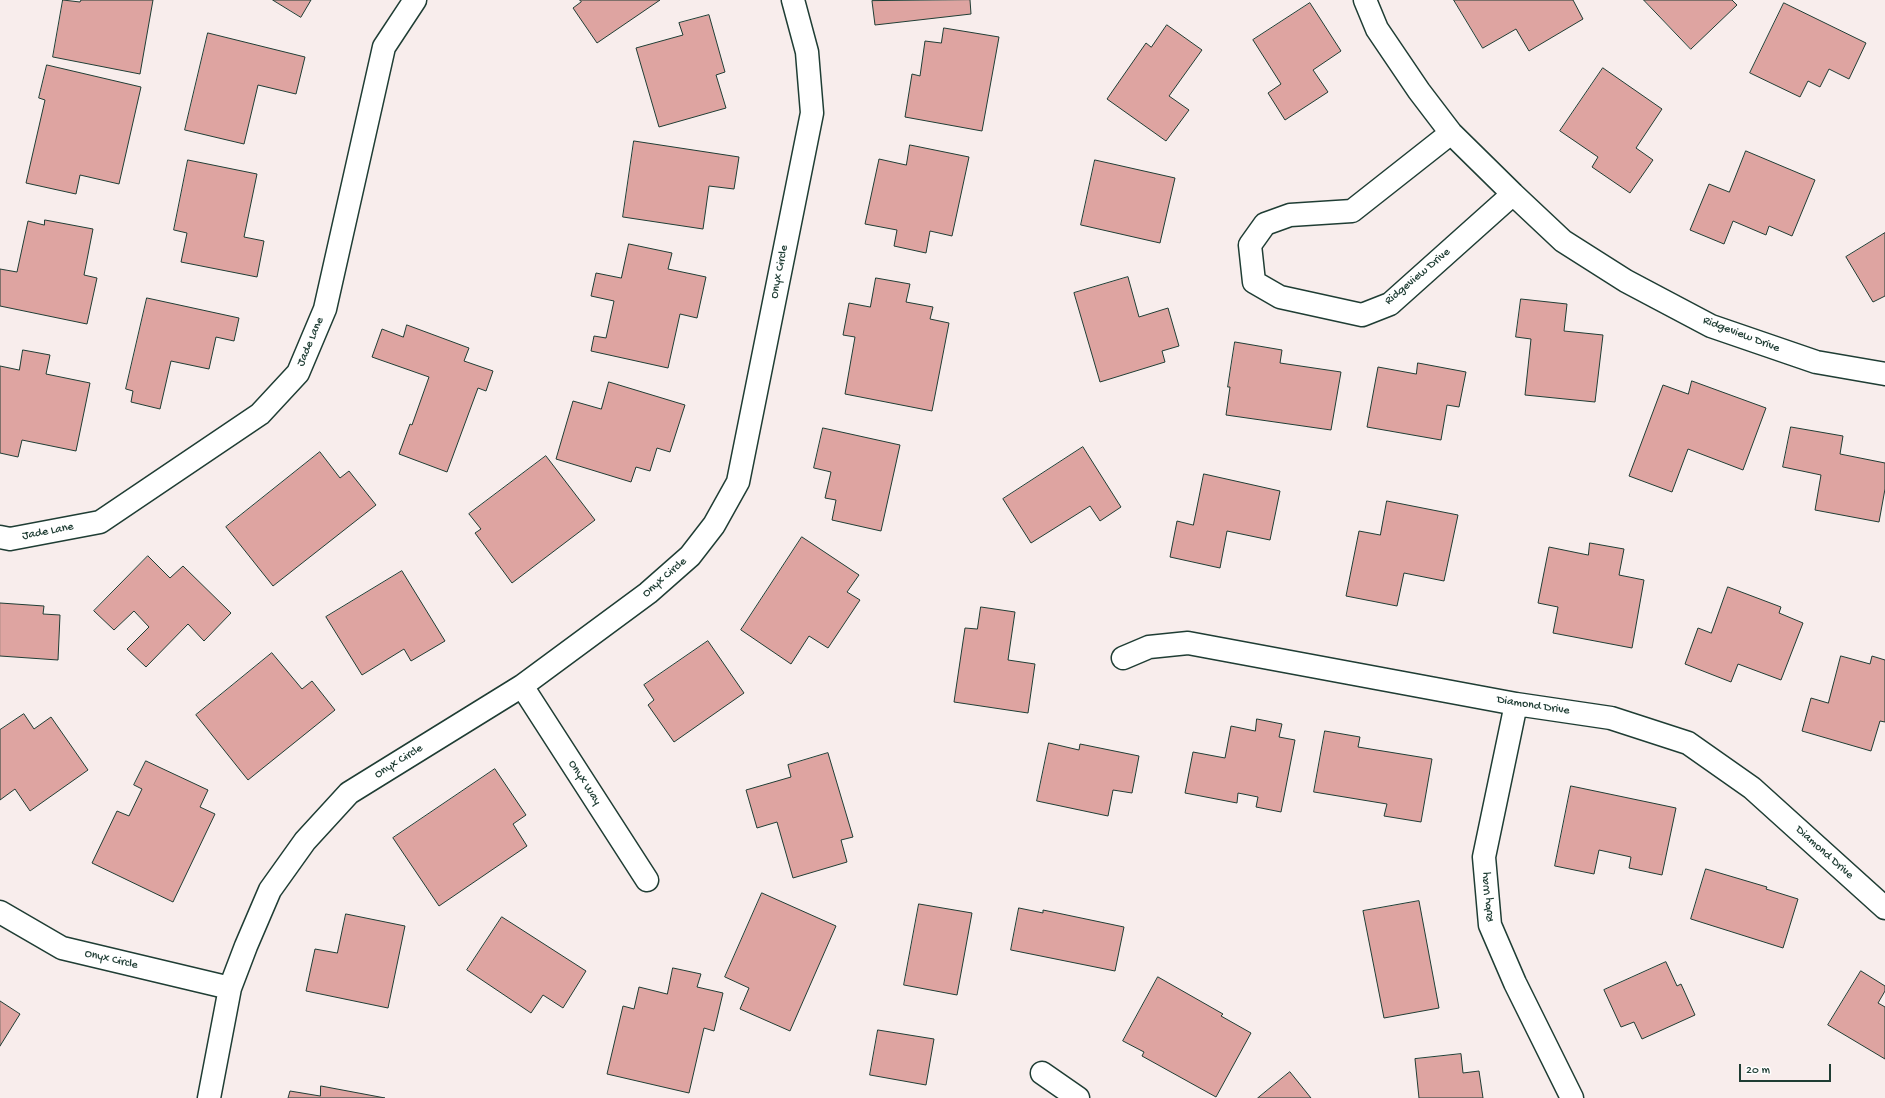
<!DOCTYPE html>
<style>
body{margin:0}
#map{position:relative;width:1885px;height:1098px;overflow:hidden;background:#f8edec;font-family:"Gochi Hand",sans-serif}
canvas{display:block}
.scale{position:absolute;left:1739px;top:1064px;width:92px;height:18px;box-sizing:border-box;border:2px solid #1f3d34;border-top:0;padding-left:5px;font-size:12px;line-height:14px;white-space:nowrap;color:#1f3d34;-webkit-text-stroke:3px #fff;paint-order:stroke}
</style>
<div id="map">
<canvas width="1885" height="1098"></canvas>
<div class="scale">20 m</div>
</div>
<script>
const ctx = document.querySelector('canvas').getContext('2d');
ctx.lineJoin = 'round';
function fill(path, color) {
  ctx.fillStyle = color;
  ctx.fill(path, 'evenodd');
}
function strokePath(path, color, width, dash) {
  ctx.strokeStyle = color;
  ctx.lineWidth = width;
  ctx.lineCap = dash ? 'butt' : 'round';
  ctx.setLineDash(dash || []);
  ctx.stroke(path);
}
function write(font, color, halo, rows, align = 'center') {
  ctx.font = font + ' "Gochi Hand",sans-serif';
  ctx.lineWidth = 3.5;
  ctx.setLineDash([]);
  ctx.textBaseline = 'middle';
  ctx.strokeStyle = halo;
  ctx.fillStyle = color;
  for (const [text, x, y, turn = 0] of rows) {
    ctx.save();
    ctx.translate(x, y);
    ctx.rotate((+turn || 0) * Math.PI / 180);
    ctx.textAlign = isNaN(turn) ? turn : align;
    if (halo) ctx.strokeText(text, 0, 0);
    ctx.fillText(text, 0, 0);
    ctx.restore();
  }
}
const building = new Path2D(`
 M63,0L80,2L81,0H153L140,74L53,57Z
 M273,0H311L301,17Z
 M580,0H660L597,43L573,8L581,2Z
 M970,0L971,14L875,25L872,1Z
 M1454,0H1573L1583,19L1529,51L1516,29L1483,48Z
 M1644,0H1732L1737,5L1691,49Z
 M1310,3L1341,51L1313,70L1328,92L1285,120L1268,93L1281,84L1253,40Z
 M1784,3L1866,43L1849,79L1829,69L1820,87L1808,81L1800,97L1750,73Z
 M709,15L725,72L716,75L726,108L659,127L636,48L683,35L679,23Z
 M1167,25L1202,50L1169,96L1189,110L1166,141L1107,99L1146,43L1151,47Z
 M944,28L999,37L982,131L905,117L912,74L920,76L925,41L941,43Z
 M208,33L305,57L296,94L258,85L244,144L185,130Z
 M47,65L141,87L119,184L80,175L76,194L26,183L45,100L39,98Z
 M1603,68L1662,109L1636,148L1653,160L1630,193L1592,167L1598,157L1560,131Z
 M634,141L739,157L734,189L709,186L703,229L623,217Z
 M910,145L969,157L952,236L930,231L926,253L894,246L897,230L865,224L879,159L906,165Z
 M1746,151L1815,180L1792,236L1769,226L1766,235L1733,221L1724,244L1690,230L1709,184L1729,192Z
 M188,160L257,174L244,237L264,241L257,277L181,262L187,233L174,230Z
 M1095,160L1175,178L1160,243L1081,225Z
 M45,220L93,229L84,275L97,278L87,324L0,306V269L17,272L28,221L44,225Z
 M1885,233V296L1873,302L1846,257Z
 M629,244L672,253L668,269L706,277L697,318L680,314L668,368L591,351L594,336L606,338L614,301L591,296L596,273L621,278Z
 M1128,277L1139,317L1168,308L1179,346L1162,351L1165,362L1100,382L1074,293Z
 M876,278L910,284L906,302L933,307L930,319L949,323L932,411L845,394L855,337L843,335L849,303L870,307Z
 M147,298L239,318L234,341L216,337L209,369L171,361L160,409L131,402L133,391L126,389Z
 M1521,299L1567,304L1564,331L1603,335L1595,402L1525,395L1531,339L1516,337Z
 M407,325L469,348L464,361L493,371L486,391L478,388L447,472L399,454L410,424L412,425L429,377L372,357L382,329L403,337Z
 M1235,342L1282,350L1280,363L1341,372L1331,430L1226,415L1230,387H1228Z
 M23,350L50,355L46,374L90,383L76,451L22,440L18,457L0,453V366L19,370Z
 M1418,363L1466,372L1459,407L1447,405L1441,440L1367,427L1378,367L1416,374Z
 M1692,381L1766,408L1743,470L1688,449L1672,492L1629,476L1663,385L1688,394Z
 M609,382L685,405L670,452L657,448L650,471L636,467L631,482L556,459L573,401L601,409Z
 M1791,427L1843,436L1840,454L1885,463V489L1879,522L1815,510L1821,475L1783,467Z
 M823,428L900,445L881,531L832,520L836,500L825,498L831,472L814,468Z
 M1083,447L1121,507L1100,521L1090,506L1031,543L1003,499Z
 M320,452L340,478L349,471L376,505L273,586L226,527Z
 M546,456L595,520L512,583L475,533L481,529L469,514Z
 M1204,474L1280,491L1270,540L1227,531L1220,568L1170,557L1177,521L1193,525Z
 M1387,501L1458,515L1444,581L1404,573L1397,606L1346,596L1359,531L1380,535Z
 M802,537L859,575L847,592L860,600L828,648L809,636L791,664L741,630Z
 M1590,543L1624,549L1619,575L1644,580L1632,648L1553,633L1558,607L1538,603L1549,547L1588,555Z
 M148,556L170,578L183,566L231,613L204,641L188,624L146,667L127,649L149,627L134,611L114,630L94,611Z
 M402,571L445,641L411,661L404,649L362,675L326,617Z
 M1728,587L1781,607L1779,613L1803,623L1781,680L1738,664L1731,682L1685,664L1698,628L1711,633Z
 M0,603L44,606L43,614L60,615L58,660L0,656Z
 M981,607L1015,612L1008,660L1035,664L1028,713L954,702L965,628L977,629Z
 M708,641L744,693L674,742L648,705L654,700L644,685Z
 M272,653L302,689L312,681L335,710L248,780L196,715Z
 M1841,656L1870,664L1872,656L1885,660V722L1880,721L1871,751L1802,731L1811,698L1828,703Z
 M24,714L34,729L51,717L88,770L30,811L15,789L0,800V730Z
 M1257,719L1282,724L1279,737L1295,740L1281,812L1256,807L1258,797L1238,793L1237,803L1185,793L1193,752L1225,758L1231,726L1255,731Z
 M1325,731L1360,737L1358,747L1432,759L1421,822L1384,816L1387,804L1314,792Z
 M1049,743L1079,750L1080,744L1139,756L1132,793L1113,790L1108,816L1037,801Z
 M828,753L853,837L841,840L847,862L793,878L777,822L757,828L746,790L791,777L788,765Z
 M146,761L208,790L200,807L215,814L173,902L92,863L117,811L129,816L142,789L134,785Z
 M495,769L526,815L513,824L527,846L439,906L393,838Z
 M1571,786L1676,808L1662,875L1629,868L1631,857L1599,850L1594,874L1555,866Z
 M1706,869L1767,887L1766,889L1798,899L1783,948L1691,919Z
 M762,893L836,926L790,1031L740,1009L749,988L725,977Z
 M1419,901L1439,1008L1384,1018L1363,911Z
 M919,904L972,913L957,995L904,985Z
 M1019,908L1043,913V910L1124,927L1115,971L1011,950Z
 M346,914L405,926L388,1008L306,991L315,949L337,953Z
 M502,917L586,971L563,1008L543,995L531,1013L467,970Z
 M1666,962L1677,986L1681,984L1695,1015L1642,1039L1634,1022L1621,1027L1604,990Z
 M673,968L701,974L697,987L723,993L714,1031L704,1028L689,1093L607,1074L623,1006L634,1009L639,987L667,994Z
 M1861,971L1885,986V991L1878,1003L1885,1007V1059L1828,1025Z
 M1158,977L1223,1014L1221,1016L1251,1033L1216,1097L1142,1056L1144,1052L1123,1041Z
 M0,1001L20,1014L0,1046Z
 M878,1030L934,1039L926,1085L870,1075Z
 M1461,1054L1463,1073L1479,1071L1483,1098H1419L1415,1059Z
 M1290,1072L1311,1098H1258Z
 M321,1086L385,1098H288L290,1091L320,1096Z`);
fill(building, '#dea4a1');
strokePath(building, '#1f3d34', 1);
const minor = new Path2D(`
 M1365,0L1377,29L1419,91L1451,133L1513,194L1563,241L1626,281L1711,326L1816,362L1885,374
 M1451,133L1352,211L1290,215L1265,224L1250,245L1254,282L1280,297L1362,315L1390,304L1513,194
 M0,537L10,539L100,522L260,414L298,373L325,309L384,47L415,0
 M1123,658L1149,647L1188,643L1516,704L1611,718L1688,743L1752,788L1885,908
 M522,686L647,880
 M1516,704L1484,857L1490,925L1515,983L1572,1098
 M0,912L62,948L230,988
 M1042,1073L1078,1098
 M209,1098L230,988L246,946L270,890L305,841L349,793L522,686L648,593L690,556L714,525L738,482L812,113L807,52L793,0`);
strokePath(minor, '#1f3d34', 25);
strokePath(minor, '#fff', 22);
write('12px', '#1f3d34', '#fff', [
 ["Onyx Circle",780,272,-79],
 ["Ridgeview Drive",1418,277,-40],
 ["Ridgeview Drive",1741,335,21],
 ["Jade Lane",311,342,-67],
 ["Jade Lane",48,532,-11],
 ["Onyx Circle",665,578,-41],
 ["Diamond Drive",1533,706,9],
 ["Onyx Circle",399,762,-32],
 ["Onyx Way",584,783,57],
 ["Diamond Drive",1824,853,42],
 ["Ruby Way",1488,897,-96],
 ["Onyx Circle",111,960,13]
]);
</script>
